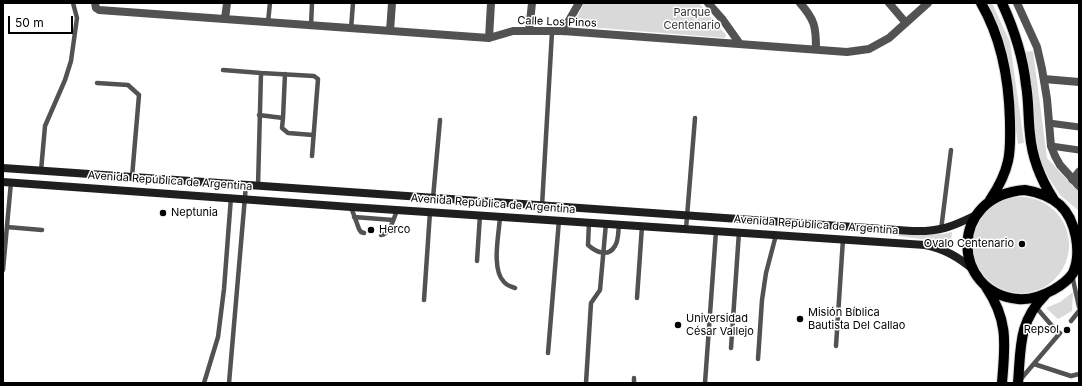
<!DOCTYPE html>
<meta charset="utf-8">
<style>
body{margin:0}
#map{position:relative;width:1082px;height:386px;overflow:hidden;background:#fff;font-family:Inter,sans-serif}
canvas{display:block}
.frame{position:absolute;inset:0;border:4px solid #000;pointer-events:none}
.scale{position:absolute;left:8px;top:16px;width:65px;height:18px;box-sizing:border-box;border:2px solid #000;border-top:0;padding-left:5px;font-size:12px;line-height:14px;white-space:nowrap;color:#000;-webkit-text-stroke:3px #fff;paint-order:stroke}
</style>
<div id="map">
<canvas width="1082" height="386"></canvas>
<div class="frame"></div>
<div class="scale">50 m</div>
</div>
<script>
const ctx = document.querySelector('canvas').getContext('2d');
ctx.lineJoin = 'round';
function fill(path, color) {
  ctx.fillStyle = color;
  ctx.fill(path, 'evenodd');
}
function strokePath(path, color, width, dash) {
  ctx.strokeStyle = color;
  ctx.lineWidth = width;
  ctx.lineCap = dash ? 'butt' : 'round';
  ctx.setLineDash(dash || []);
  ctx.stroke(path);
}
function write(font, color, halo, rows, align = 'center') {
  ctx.font = font + ' Inter,sans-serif';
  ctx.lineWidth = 3;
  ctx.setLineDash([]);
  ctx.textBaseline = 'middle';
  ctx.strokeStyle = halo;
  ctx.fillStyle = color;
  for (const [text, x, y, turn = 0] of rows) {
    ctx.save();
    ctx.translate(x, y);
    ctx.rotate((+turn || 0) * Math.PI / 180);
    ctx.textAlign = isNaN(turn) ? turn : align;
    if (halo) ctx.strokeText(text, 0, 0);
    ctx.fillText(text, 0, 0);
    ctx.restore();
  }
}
fill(new Path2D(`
 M584,3H699L726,35L725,38L575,26L574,23Z
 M984,3H992L1010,42L1024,143L1018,144L1003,46Z
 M1033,51L1047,158L1071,184L1079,191V211L1060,195L1038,161L1023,52Z
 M973 245a48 48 0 1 1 96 0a48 48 0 1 1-96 0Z
 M952,232L951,245L938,241L898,236L899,233L943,234Z
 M1073,292L1072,311L1058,319L1046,308L1060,302Z`), '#d9d9d9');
const primary = new Path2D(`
 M981,3C1002,39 1009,80 1010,121C1010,134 1011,148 1008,161C1005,175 998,188 990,200
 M1002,3C1014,29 1023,57 1026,85C1029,102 1028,118 1030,134C1032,158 1041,180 1054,200
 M1025,190C1038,192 1050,196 1060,205C1076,220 1082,253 1073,273C1068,281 1060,286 1053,290C1042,296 1030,300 1018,299C951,293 948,195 1025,190Z
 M986,287C1009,321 1005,345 1002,383
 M1018,383C1021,348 1018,322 1045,295`);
strokePath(primary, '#dbdbdb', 12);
strokePath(new Path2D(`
 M268,22L270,3
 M311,26L312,3
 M351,29L353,3
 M223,70L261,73L314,76L318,79L312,156
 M97,83L128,85L139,95L132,177
 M259,115L283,118L285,74
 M283,118L282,128L288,133L313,135
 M41,171L45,126L65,80L71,61L77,18L73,3
 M258,186L261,73
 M433,198L440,120
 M542,206L552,32
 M351,207L359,229L361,232L364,233
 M354,217L393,220
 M500,217C499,234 491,269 504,282C507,286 511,286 515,288
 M589,222L588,245C596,252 608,258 615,246C619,240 618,231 619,224
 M7,227L42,230
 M686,229L695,118
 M941,230L951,150
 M381,235C390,234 394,218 397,210
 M477,261L480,215
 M3,270L11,182
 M1072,275L1079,307
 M637,298L642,226
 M424,300L430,212
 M1035,306L1059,334
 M1071,321L1079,311
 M836,346L843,239
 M731,348L739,232
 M548,353L559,220
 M758,359L762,300L766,273L776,235
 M1034,364L1071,376L1079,374
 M1020,380L1060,333
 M204,383L218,337L224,289L231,197
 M229,383L246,185
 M586,383L591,303L600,290L606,223
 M634,383V378
 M705,383L716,231`), '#525252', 4.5);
strokePath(new Path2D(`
 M1049,123L1079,127
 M1051,146L1079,150
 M1072,180L1079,171`), '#525252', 7);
strokePath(new Path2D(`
 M95,3L96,8L99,10L489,38L513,31H563L847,52L869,49L889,38L928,3
 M708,3L723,20L740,44
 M800,3C815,20 816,27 816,49
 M889,3L906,23
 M1017,3L1037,47L1042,69L1047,99L1051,146L1055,156L1060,165L1079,186
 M225,19L227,3
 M390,31L392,3
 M529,31L532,3
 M563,31L579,3
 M489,38L491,3
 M1044,79L1079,82`), '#525252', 8);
strokePath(new Path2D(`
 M3,168L912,231C939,232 952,227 976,215
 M3,182L351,207L925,245C945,249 958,257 974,270`), '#1f1f1f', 8);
strokePath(primary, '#000', 10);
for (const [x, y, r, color] of [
 [163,213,4,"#000"],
 [371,230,4,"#000"],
 [1022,244,4,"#000"],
 [800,319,4,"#000"],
 [678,325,4,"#000"],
 [1067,330,4,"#000"]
]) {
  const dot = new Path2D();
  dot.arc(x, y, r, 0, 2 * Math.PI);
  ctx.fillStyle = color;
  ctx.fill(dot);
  strokePath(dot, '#fff', 1.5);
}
write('11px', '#303030', '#fff', [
 ["Parque",692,13],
 ["Centenario",692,26]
]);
write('11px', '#000', '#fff', [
 ["Calle Los Pinos",557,22,2],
 ["Avenida República de Argentina",170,181,4],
 ["Avenida República de Argentina",493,204,4],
 ["Avenida República de Argentina",816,225,4]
]);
write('11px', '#000', '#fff', [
 ["Neptunia",171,213],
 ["Herco",379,230],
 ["Ovalo Centenario",1014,244,"right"],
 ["Misión Bíblica",808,313],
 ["Bautista Del Callao",808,326],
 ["Universidad",686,319],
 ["César Vallejo",686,332],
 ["Repsol",1059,330,"right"]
], 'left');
</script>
